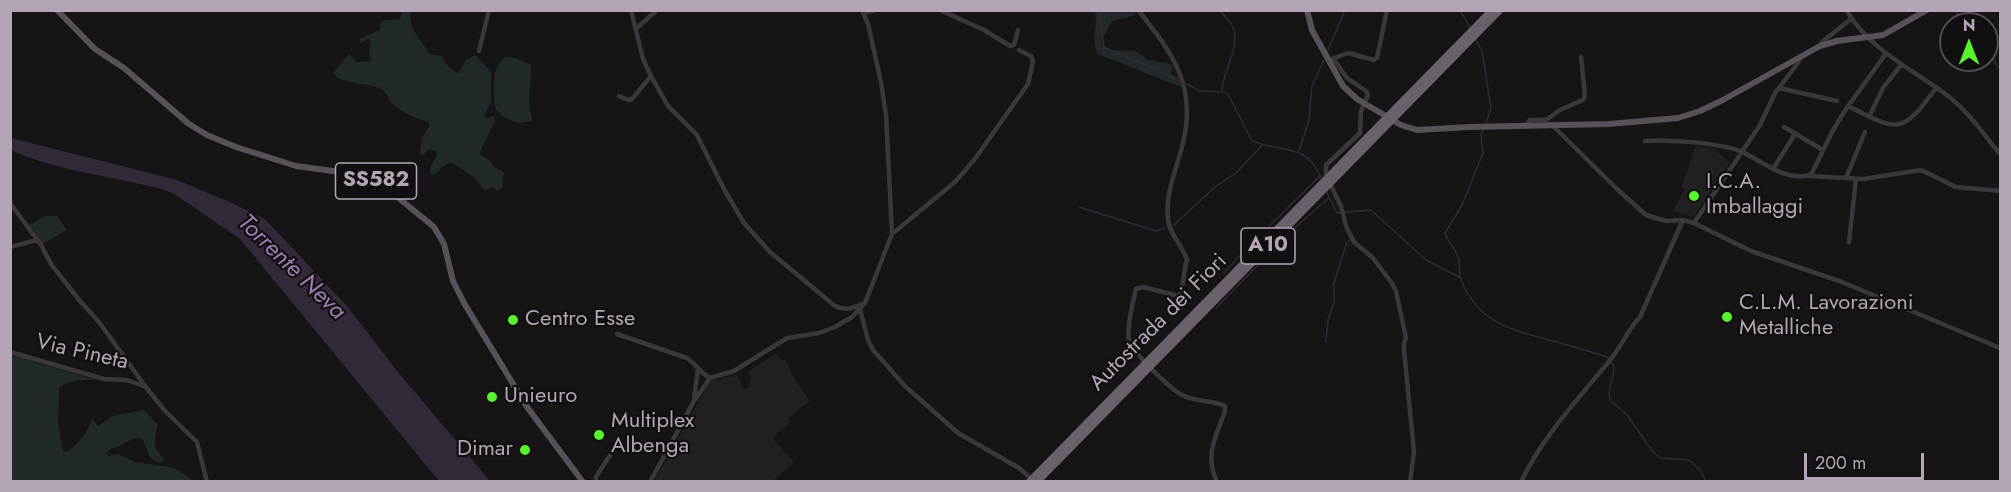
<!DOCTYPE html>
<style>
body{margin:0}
#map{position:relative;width:2011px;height:492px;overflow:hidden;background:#161415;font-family:Jost,sans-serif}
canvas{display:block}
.frame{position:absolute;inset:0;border:12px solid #b3a5b6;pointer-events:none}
.north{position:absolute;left:1939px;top:12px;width:60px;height:60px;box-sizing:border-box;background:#110f10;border:2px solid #524b52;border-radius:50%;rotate:0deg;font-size:16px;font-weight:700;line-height:24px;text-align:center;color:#b3a5b6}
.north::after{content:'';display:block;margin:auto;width:21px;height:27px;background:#57f32f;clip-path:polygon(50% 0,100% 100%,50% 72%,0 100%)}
.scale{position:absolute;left:1804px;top:453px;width:120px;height:27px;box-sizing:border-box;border:3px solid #b3a5b6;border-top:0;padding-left:8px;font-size:18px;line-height:21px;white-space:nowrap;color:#b3a5b6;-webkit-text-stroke:4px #110f10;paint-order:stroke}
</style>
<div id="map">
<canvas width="2011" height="492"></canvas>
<div class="frame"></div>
<div class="north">N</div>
<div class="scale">200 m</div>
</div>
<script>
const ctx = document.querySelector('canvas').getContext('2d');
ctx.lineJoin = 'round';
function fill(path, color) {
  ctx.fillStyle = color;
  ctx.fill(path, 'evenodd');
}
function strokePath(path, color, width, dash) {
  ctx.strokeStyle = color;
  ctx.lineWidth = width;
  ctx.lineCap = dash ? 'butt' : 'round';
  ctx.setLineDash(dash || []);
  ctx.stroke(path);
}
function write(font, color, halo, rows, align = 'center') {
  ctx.font = font + ' Jost,sans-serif';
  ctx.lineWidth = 4.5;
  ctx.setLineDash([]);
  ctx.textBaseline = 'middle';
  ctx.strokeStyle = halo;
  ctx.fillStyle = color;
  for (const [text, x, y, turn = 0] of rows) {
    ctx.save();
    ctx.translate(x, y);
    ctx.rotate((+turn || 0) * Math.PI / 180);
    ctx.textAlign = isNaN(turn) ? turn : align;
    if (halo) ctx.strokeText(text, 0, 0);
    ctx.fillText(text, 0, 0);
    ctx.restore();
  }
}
fill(new Path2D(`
 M1696,146L1717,149L1718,153L1730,162L1693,217L1673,211L1685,189L1681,187Z
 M776,353L783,361L785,359L794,378L810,401L788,418L791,422L772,438L794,462L773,481H654L704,392L711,381L737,375L743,388L748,389L751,378L748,372Z`), '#232022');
fill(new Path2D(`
 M402,11H411C407,27 422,41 430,54L442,56C446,65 450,70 459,73L466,60L475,55L491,72V103L484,115L487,118L494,116L495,121L480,152V155L490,160L494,167L504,172L502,188L497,191L493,187L484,190L476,179L453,163C440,163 440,175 431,175L430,168L437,155L436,151L429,149L422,156L420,153L422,138L429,126V122C419,120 400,112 392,103C388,98 388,93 381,89C366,81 345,87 333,73L349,54L356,62L371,61L369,51L371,40L367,39L361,44L359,39L380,30L381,21L400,19Z
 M1095,11L1136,12L1133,16L1112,21L1102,40V45L1112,50L1135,51L1149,60L1171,64L1173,69L1171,74L1178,77L1181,87L1098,54C1090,39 1098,26 1095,11Z
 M505,57L515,58L531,65L529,104L532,120C520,127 504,119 496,110C493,95 491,67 505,57Z
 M45,216H57L67,230L42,244L29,225Z
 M10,355L96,380C84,380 69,379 59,388L58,422L63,451L67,452C79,444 89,430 92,418L98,426L112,416L144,410L158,425L155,436V447L164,460L160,463C155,461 149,458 148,453C144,445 146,435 133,439C124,442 121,447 110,449L106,453L109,456L118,454L135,462L175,468L194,481H11Z`), '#22292a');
fill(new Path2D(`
 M11,138L177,180L234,204L266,220L347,306L398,372L490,481H439L240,239L176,195L165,190C114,176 59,172 11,150Z`), '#332a39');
strokePath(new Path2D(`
 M1099,10L1104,48L1156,69L1178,81
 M1220,10C1223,15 1229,20 1232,25C1242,46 1223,69 1222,90
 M1460,10L1470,28
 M1955,10L1966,24
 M1475,38L1482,51L1491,108L1486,123
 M1328,50L1345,10
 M1987,52L2000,69
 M1187,84L1200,91L1224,92L1228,94L1252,141C1281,153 1307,142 1321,178
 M1483,129L1481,135L1483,153L1462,205L1445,233C1448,242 1455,248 1458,257C1461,264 1458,273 1461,280C1479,324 1512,330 1553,341C1571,346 1589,351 1607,357L1609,359
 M1299,151L1309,120L1312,86L1324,60
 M1326,191L1337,213L1371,210L1426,260L1459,277
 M1079,207L1156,231L1165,228
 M1174,225L1215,187L1236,173L1262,145
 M1224,273L1249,246L1320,176
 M1216,308L1290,232L1329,198
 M1326,342L1328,320L1334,302V283L1347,242L1350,240
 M1612,363L1614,366C1614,379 1607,387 1610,400L1627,415L1653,452L1660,458L1689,460L1701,471L1706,482`), '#332a39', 1.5);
strokePath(new Path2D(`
 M631,10L643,59L651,76L668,106L697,135L725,191L744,223L770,252L835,306C846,312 854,307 865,303
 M940,10L984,30L1010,46L1014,45L1018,30
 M1138,10C1174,55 1198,88 1182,147C1176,170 1165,195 1168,219C1169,234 1183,246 1187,260C1183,271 1184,288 1179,296L1143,287L1136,289C1133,302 1126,328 1129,340C1132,352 1172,391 1184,396C1197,402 1213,400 1225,406V411C1216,437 1204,455 1217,482
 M1846,10C1872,52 1911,68 1948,96C1968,111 1984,135 2000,154
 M864,13L875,10
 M637,28L657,10
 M1820,46L1823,41L1851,19
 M479,51L489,10
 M1332,59L1348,53L1374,60L1377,58L1387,10
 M1779,88L1837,101
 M619,96L628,100L632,99L651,76
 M1848,106C1898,131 1901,136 1936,88
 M1869,117L1883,88L1901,65
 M1526,125L1530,120H1546L1560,110L1583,100L1585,96L1581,57
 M1552,125L1618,190L1646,215L1666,221L1683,220L1694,223L1751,251L1842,282L2000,348
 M1784,127L1823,150
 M1645,141C1667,139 1716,143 1737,150C1760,158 1782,182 1810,175L1813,171L1832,132L1846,109L1885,55
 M1773,169L1795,134
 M1326,175V165L1360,133L1361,111L1368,95L1366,91L1347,78L1333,58
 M1808,176L1863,179L1921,170L1956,187L2000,191
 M1846,178L1865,132
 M1331,186L1341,206L1346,226L1354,242L1373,258L1391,282L1396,291L1406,338L1404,343V350L1414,452L1410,482
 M10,203L41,245L51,264L80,301L99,322L145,386L166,412L197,442L207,482
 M1694,223L1760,125L1775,93L1798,63L1800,59
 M892,234L955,182L974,160L1028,84L1033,62L1031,56L1019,50
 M1849,242L1856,179
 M10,247L37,240
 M860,309L868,340L873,350L906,387L958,433L1019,468L1034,481
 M617,334L687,358C696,364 700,373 710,378
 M10,352L104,379L127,380L144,386
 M694,399L698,369
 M596,482V477L610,455
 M650,482L694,401L710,378L734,371L787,338L819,333L835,327L852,317L865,303L892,234L886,115L881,82L868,24L862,10
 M1521,482C1543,436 1579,398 1611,359C1622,345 1628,330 1640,317L1683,220`), '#3c373d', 4.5);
strokePath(new Path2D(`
 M57,10L95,49L124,68L189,124L207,135L236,147L296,166L355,174L373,179L390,191L434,227L444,244L453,281L464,303L527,407L583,482
 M1307,10L1312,30L1343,86L1357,99L1401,125L1417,130L1469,127L1609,124L1678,118L1700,111L1721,101L1820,46L1837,41L1883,35L1927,10`), '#59515a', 6);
strokePath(new Path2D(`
 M1029,482L1492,10
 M1037,482L1500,10`), '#6a616c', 7);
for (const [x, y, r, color] of [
 [1694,196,6,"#57f32f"],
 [1727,317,6,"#57f32f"],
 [513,320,6,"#57f32f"],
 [492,397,6,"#57f32f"],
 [599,435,6,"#57f32f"],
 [525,450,6,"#57f32f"]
]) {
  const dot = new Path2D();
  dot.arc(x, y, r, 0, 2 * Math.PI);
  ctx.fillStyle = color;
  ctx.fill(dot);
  strokePath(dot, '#110f10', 2);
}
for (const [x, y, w] of [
 [376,181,81],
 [1268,246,54]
]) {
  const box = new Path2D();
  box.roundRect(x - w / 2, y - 18, w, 36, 4.5);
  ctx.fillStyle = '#110f10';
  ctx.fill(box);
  strokePath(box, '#b3a5b6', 1.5);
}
write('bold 21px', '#b3a5b6', null, [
 ["SS582",376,181],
 ["A10",1268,246]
]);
write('22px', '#b3a5b6', '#110f10', [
 ["I.C.A.",1706,183],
 ["Imballaggi",1706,208],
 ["C.L.M. Lavorazioni",1739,304],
 ["Metalliche",1739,329],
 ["Centro Esse",525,320],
 ["Unieuro",504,397],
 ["Multiplex",611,422],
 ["Albenga",611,447],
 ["Dimar",513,450,"right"]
], 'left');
write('22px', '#b3a5b6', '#110f10', [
 ["Autostrada dei Fiori",1159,323,-45],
 ["Via Pineta",82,353,13]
]);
write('italic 24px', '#9c7cb2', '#110f10', [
 ["Torrente Neva",291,268,44]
]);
</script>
